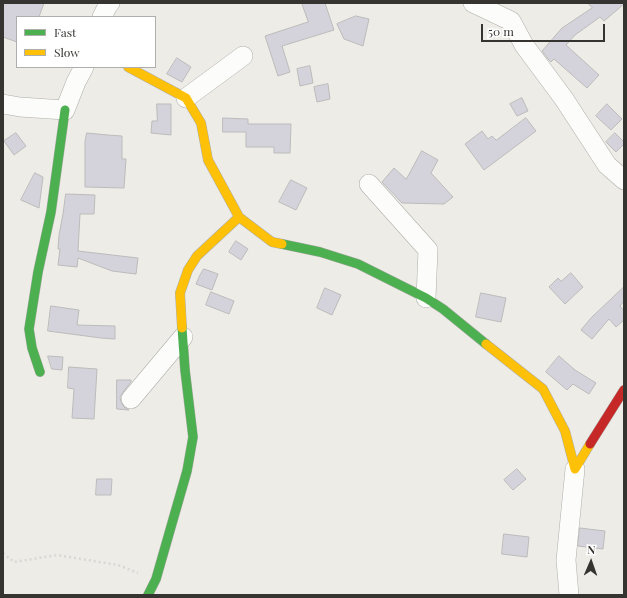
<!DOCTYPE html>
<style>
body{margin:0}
#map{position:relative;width:627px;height:598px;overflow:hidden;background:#edece7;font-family:"Playfair Display",serif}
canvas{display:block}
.frame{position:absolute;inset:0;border:4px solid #353431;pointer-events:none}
.legend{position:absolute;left:16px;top:16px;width:140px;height:52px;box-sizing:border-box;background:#fff;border:1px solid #aeaead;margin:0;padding:5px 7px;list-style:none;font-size:12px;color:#353431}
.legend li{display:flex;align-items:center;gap:8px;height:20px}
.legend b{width:20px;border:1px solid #aeaead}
.north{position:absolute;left:571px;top:542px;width:40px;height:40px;-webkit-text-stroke:3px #fff;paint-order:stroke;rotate:2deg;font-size:11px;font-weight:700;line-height:16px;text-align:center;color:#353431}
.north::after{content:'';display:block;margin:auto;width:14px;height:18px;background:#353431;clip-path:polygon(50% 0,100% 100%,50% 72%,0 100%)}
.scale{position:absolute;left:481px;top:24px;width:124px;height:18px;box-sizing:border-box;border:2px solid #353431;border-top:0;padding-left:5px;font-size:12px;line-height:14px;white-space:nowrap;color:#353431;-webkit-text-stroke:3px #fff;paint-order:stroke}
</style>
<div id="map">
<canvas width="627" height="598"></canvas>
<div class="frame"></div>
<ul class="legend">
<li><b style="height:5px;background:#4caf50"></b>Fast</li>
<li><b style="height:5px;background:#ffc107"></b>Slow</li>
</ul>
<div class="north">N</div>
<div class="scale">50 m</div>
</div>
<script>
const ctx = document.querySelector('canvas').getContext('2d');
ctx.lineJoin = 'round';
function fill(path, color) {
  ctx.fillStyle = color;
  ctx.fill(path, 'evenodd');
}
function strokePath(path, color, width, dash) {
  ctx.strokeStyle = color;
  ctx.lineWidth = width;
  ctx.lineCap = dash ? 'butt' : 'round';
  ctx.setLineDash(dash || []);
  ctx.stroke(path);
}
const building = new Path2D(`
 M3,3H44L39,17H17V42L3,37Z
 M302,3H325L334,30L282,46L290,72L278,76L265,36L308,22Z
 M588,3H624V4L604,21L600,17L575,35L566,45L599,75L587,88L554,59L551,62L548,59L542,51L562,28L592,8Z
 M356,16L369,19L363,46L344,39L337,24Z
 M177,58L191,67L182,82L167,74Z
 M310,66L313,83L300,86L297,69Z
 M328,84L330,99L317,102L314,87Z
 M522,98L528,111L517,116L510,104Z
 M157,104H171V135L151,133L152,121H157Z
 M607,104L622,119L611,130L596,116Z
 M223,118L248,119V124H291L290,153H274V147H246V132H223Z
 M526,118L536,131L484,170L465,144L482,131L488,139L492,136L496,140Z
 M16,133L26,146L14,155L4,141Z
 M87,133L108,135L122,136V159H126L124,188L85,187V142Z
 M615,133L624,142V144L616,152L606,142Z
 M422,151L438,160L431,173L453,197L444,204L402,203L382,182L394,168L406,179Z
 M35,173L43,177L39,208L21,200Z
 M291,180L307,188L296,210L279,202Z
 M66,194L95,195L94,214H80L78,251L138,258L136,274L112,271L78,258L77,267L58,265L60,249H58L59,235L63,214Z
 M236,241L248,249L241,260L229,252Z
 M204,269L218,274L212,290L196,284L200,275Z
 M571,273L583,287L565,304L549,287L558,278L561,281Z
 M624,287V301L620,306L624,311V320L616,327L609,319L592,339L581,330L591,318Z
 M325,288L341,295L332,315L317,308Z
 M211,292L234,301L229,314L206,305Z
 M481,293L506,298L501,322L476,317Z
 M51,306L79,310L77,325L115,326V339L101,338L48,331Z
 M48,356L63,357L62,370L52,369Z
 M559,356L575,370L596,383L589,394L573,384L567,390L546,372Z
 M69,367L97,369L94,419L72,418L74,389L68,388Z
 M117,380H131V382L123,392L120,397L121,402L124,407L129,410L117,409Z
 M517,469L526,479L513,490L504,480Z
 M97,479H112L111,495H96Z
 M580,528L605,531L603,549L578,546Z
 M504,534L529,537L527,557L502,554Z`);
fill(building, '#d4d3dc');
strokePath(building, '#bcbbba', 1);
const street = new Path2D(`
 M473,3L511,21L524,45L564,99L607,165L624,180
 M102,17L108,5L110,3
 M186,98L243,56
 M3,104L20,107L65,110L76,82L84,67
 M369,184L428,250L426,298
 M131,399L183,337
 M569,595L566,560L575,469`);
const fast = new Path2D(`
 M282,244L320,252L358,264L426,298L443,309L486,344
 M40,372L32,348L29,329L38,272L51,212L65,110
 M148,595L156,579L187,471L193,437L185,370L182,328`);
const slow = new Path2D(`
 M128,67L186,98L201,123L208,160L239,217L272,242L282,244
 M182,328L180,293L188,270L197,256L239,217
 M486,344L543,389L565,431L575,469L590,444`);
const jam = new Path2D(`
 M590,444L624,390`);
strokePath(street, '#aeada9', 20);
strokePath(fast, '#aeada9', 10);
strokePath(slow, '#aeada9', 10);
strokePath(jam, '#aeada9', 10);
strokePath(new Path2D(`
 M3,553L14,562L57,555L118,565L138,573`), '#d8d7d5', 2.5, [2, 3]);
strokePath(street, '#fcfcfb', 19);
strokePath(fast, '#4caf50', 9);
strokePath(slow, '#ffc107', 9);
strokePath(jam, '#c62828', 9);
</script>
